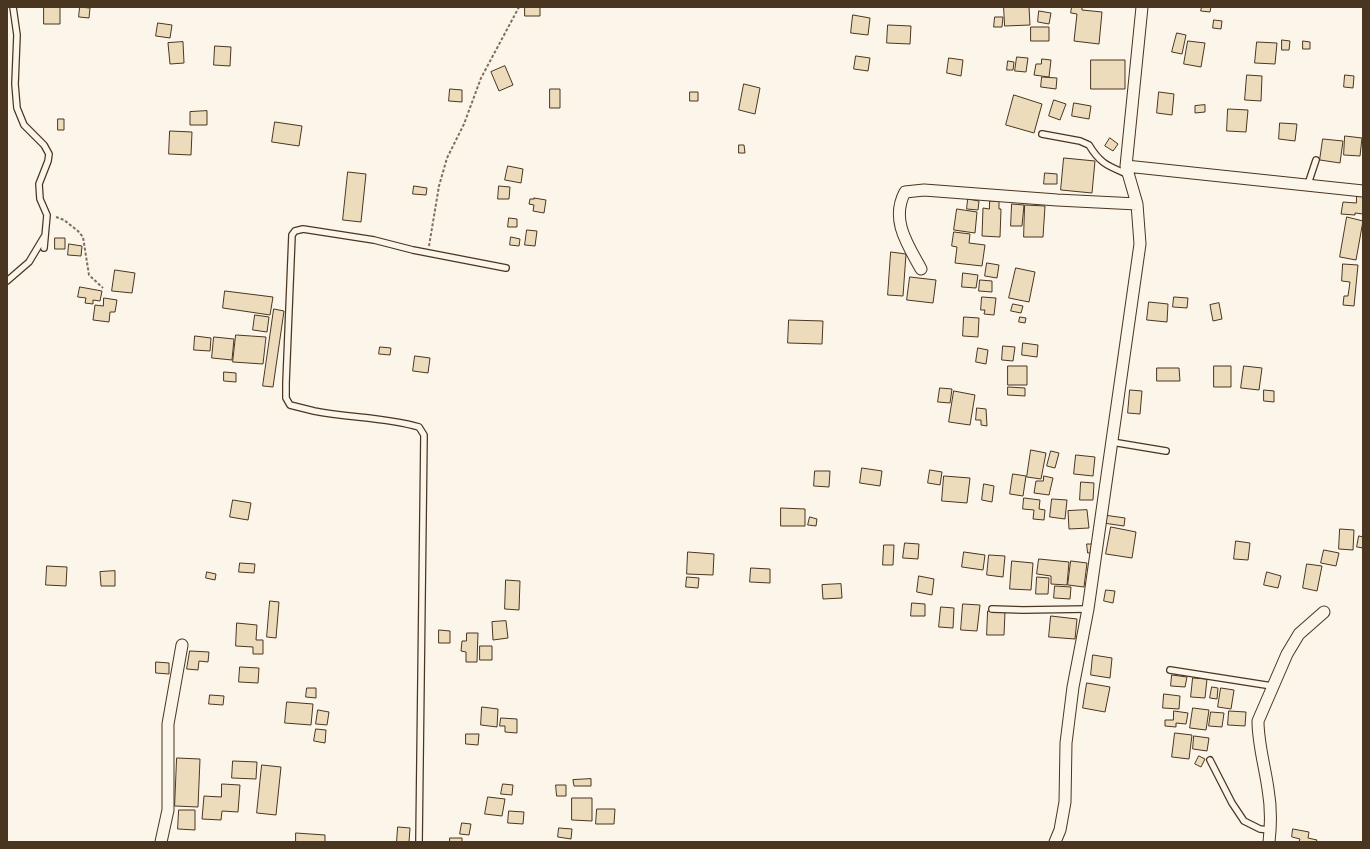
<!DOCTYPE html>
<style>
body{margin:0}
#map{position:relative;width:1370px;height:849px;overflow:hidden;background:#fbf6e9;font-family:"Fira Sans",sans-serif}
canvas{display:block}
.frame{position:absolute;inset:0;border:8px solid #4a3520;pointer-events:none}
</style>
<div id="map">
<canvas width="1370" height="849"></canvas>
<div class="frame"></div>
</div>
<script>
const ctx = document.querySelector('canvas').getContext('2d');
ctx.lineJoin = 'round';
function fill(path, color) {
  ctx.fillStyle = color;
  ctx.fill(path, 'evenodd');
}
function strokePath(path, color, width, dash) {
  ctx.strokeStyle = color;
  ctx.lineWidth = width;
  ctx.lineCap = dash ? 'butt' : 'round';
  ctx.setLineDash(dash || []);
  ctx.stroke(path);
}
const building = new Path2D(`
 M44,7H60V24H44Z
 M80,7L90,8L89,18L79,17Z
 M525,7H540V16H525Z
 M1004,7H1029L1030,25L1005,26Z
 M1072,7H1082V10L1102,12L1099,44L1074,41L1077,14L1071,13Z
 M1202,7H1211L1210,12L1201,11Z
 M1039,11L1051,13L1049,24L1038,22Z
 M853,15L870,18L868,35L851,33Z
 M995,17H1003L1002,27H994Z
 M1214,20L1222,21L1221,29L1213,28Z
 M158,23L172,25L170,38L156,36Z
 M888,25L911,26L910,44L887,43Z
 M1031,27H1049V41H1031Z
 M1177,33L1186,35L1182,54L1172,52Z
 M1282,40L1290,41L1289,50H1282Z
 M1188,41L1205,43L1201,67L1184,64Z
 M1303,41L1310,42V49H1303Z
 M183,42L184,63L170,64L168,43Z
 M1257,42L1277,43L1275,64L1255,63Z
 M215,46L231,47L230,66L214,65Z
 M856,56L870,58L868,71L854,69Z
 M1017,57L1028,58L1026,72L1015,71Z
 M949,58L963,60L961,76L947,73Z
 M1042,59L1051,60L1049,77L1034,75L1036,64H1041Z
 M1091,60H1125V89H1091Z
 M1008,61L1014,62L1013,70H1007Z
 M505,66L513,85L499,91L491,72Z
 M1247,75L1262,76L1261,101L1245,100Z
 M1345,75L1354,76L1353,88L1344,87Z
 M1042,77L1057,78L1056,89L1041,87Z
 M744,84L760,88L755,114L739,110Z
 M450,89L462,90V102L449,101Z
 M550,89H560V108H550Z
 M690,92H698V101H690Z
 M1159,92L1174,94L1172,115L1157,113Z
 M1014,95L1042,104L1034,133L1006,125Z
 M1054,100L1066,104L1060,120L1049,116Z
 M1074,103L1091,106L1089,119L1072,116Z
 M1205,105V112L1195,113V106Z
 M1228,109L1248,110L1246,132L1227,131Z
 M207,111V125H190V112Z
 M58,119H64V130H58Z
 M275,122L302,126L299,146L272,142Z
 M1280,123L1297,124L1295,141L1279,139Z
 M170,131L192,132L191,155L169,154Z
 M1345,136L1362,138L1360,156L1344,155Z
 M1110,138L1118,144L1113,151L1105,146Z
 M1323,139L1343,141L1340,163L1320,160Z
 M739,145H744L745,153H739Z
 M1064,158L1095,161L1092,193L1061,190Z
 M508,166L523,169L521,183L505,180Z
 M348,172L366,174L361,222L343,220Z
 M1045,173L1057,174V184H1044Z
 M414,186L427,188L426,195L413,194Z
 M499,186L510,187L509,199H498Z
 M1357,193H1363V214L1355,213V215L1341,214L1343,202L1356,203Z
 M534,198L546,200L544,213L533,211L534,205L529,204L530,199H534Z
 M968,199L979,201L978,210L967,209Z
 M990,201H999V209H1001L1000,237L982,236L983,208L989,209Z
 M1012,204L1024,205L1022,226H1011Z
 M1025,205L1045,206L1043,237H1024Z
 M957,209L977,212L975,233L954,230Z
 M1347,217L1363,221L1356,260L1340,257Z
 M509,218L517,219V227H508Z
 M527,230L537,231L535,246L525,245Z
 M954,232L970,234L969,243L985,245L982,266L955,263L957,247L952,246Z
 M511,237L520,239L519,246L510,245Z
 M55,238H65V249H55Z
 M69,244L82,246L81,256L68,255Z
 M891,252L906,254L903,296L888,295Z
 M987,263L999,265L997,278L985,276Z
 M1343,264L1358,265L1354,306L1343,305L1344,296H1348L1350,282L1342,281Z
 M1016,268L1035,272L1029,302L1009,298Z
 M115,270L135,273L132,293L112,291Z
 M963,273L978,275L976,288L962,287Z
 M910,277L936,280L933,303L907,300Z
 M980,280L992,281V292L979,291Z
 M80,287L102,291L100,301L93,300V304L85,303L86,298L78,297Z
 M225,291L273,297L270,315L223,308Z
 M982,297L996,298L994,315L984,314L985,310H981Z
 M1174,297L1188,298L1187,308L1173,307Z
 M104,298L117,300L115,312H110L109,322L93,320L95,305L103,306Z
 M1149,302L1168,304L1167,322L1147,320Z
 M1219,303L1222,319L1213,321L1210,305Z
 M1013,304L1023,306L1021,313L1011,311Z
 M274,309L284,311L273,387L263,386Z
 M255,315L269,317L267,332L253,330Z
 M964,317L979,318L978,337L963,336Z
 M1020,317L1026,318L1025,323L1019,322Z
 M789,320L823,321L822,344L788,343Z
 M236,335L266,337L263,364L233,362Z
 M195,336L211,338L210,351L194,350Z
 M214,337L234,339L232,360L212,358Z
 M1023,343L1038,345L1037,357L1022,355Z
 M1003,346L1015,347L1013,361L1002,360Z
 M380,347L391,348L390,355L379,354Z
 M978,348L988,350L986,364L976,362Z
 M415,356L430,358L428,373L413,371Z
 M1008,366H1027V385H1008Z
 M1214,366H1231V387H1214Z
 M1244,366L1262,368L1259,390L1241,388Z
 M1157,368H1179L1180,381H1157Z
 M224,372L236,373V382L224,381Z
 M1008,387L1025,388V396L1008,395Z
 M940,388L952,389L950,403L938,402Z
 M1130,390L1142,391L1140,414L1128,413Z
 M1264,390L1274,391V402L1264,401Z
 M954,391L975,395L970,425L949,422Z
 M977,408L986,409L987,426L981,425V420H976Z
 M1031,450L1046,453L1041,479L1027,477Z
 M1051,451L1059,453L1055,468L1047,466Z
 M1076,455L1095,457L1093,476L1074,474Z
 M862,468L882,471L880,486L860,483Z
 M930,470L942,472L940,485L928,483Z
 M815,471H830L829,487L814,486Z
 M1013,474L1026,476L1023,496L1010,494Z
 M944,476L970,478L967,503L942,501Z
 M1044,476L1053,478L1049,495L1034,493L1036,481H1043Z
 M1081,482L1094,483L1093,500H1080Z
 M984,484L994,486L992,502L982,500Z
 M1024,498L1040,500L1039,509L1045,510L1044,520L1033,519L1034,510L1023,509Z
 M1052,499L1067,500L1065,519L1050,517Z
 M233,500L251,503L248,520L230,517Z
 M781,508L805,509V526H781Z
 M1087,510L1089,528L1069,529L1068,511Z
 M1104,515L1125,518L1124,526L1103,523Z
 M810,517L817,519L816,526L808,525Z
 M1111,527L1136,532L1132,558L1106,554Z
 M1340,529L1354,530L1353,550L1339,549Z
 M1359,536L1363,537V548L1357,547Z
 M1236,541L1250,543L1248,560L1234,559Z
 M905,543L919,544L918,559L903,558Z
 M1087,544H1093V553H1088Z
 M884,545H894L893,565H883Z
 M1324,550L1339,553L1336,566L1321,563Z
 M688,552L714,554L713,575L687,574Z
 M964,552L985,555L983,570L962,567Z
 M989,555L1005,556L1003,577L987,575Z
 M1039,559L1069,562L1067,585L1051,584V576L1037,574Z
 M1012,561L1033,563L1031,590L1010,589Z
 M1071,561L1087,563L1084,587L1068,585Z
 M240,563L255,564L254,573L239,572Z
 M1307,564L1322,566L1317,591L1303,588Z
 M47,566L67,567L66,586L46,585Z
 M751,568L770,569V583L750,582Z
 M115,571V586H101L100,572Z
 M207,572L216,574L215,580L206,578Z
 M1267,572L1281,576L1278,588L1264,585Z
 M919,576L934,579L932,595L917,592Z
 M687,577L699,578L698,588L686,587Z
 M1037,577L1049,578L1048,594H1036Z
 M506,580L520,581L519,610L505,609Z
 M841,584L842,598L823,599L822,585Z
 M1055,586L1071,587L1070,599L1054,598Z
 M1106,590L1115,591L1113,603L1104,601Z
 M270,601L279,602L276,638L267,637Z
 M912,603L925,604V616H911Z
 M963,604L980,605L977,631L961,630Z
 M941,607L954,608L953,628L939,627Z
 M988,611L1005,612L1004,635H987Z
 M1051,616L1077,619L1075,639L1049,637Z
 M506,621L508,638L493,640L492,622Z
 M237,623L257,625L256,640H263V654H253V647L236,646Z
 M439,630L450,631V643H439Z
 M467,633H478L477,662H466V652L461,651L462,641H466Z
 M480,646H492V660H480Z
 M190,651L209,652L208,662L199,661L198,670L187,669Z
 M1093,655L1112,658L1110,678L1091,675Z
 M156,662L169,663V674L156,673Z
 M240,667L259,668L258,683L239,682Z
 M1172,675L1187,677L1185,687L1171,686Z
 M1193,678L1207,679L1205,698L1191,697Z
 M1087,683L1110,687L1105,712L1083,708Z
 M1212,687L1218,688L1217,699L1210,698Z
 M307,688H316V698L306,697Z
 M1221,688L1234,690L1231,709L1218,707Z
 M1164,694L1180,696L1179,709L1163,708Z
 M210,695L224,696L223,705L209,704Z
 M287,702L313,704L311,725L285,723Z
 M482,707L498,709L497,727L481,725Z
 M1193,708L1209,710L1206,730L1190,728Z
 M318,710L329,712L327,725L316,724Z
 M1174,711L1188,713L1186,724L1176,723V727L1165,726V720H1173Z
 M1229,711L1246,712L1245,726L1228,725Z
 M1211,712L1224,713L1222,727L1209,726Z
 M501,718L517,719V733L505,732V726H500Z
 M316,729L326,730L325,743L314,741Z
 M1175,733L1192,735L1189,759L1172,757Z
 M466,734H479L478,745L466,744Z
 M1194,736L1209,738L1207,751L1193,749Z
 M1199,756L1205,759L1201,767L1195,764Z
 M177,758L200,759L198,807L175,806Z
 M233,761L257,762L256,779L232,778Z
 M262,765L281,767L276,815L257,813Z
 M591,779V786H574L573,780Z
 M222,784L240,785L238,812L222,811L221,820L202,819L204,796L221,797Z
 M503,784L513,785L512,795L501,794Z
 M556,785H566V796H557Z
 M488,797L505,799L502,816L485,814Z
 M572,798H592V821L572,820Z
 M597,809H615L614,824H596Z
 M179,810H195V830L178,829Z
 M509,811L524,812L523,824L508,823Z
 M462,823L471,824L469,835L460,834Z
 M398,827L410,828L409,842H397Z
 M559,828L572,829L571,839L558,837Z
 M1293,829L1309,832L1308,838L1317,840L1316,842H1299L1300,839L1292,837Z
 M296,833L325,835V842H296Z
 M450,838H462V842H450Z`);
fill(building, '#ecdcbc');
strokePath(building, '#4a3520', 1);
const lane = new Path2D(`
 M13,7L17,35L15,84L17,108L24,125L44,145L49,154L48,161L39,184L40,199L47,215L44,248
 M1042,134L1080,141L1089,145C1101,165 1109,166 1129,175
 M1308,184L1316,160
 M7,281L29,262L44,237
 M1112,442L1166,451
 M992,609L1023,610L1088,609
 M1170,670L1272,686
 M1210,760L1232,803L1244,821L1260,829L1270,830
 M419,842L424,435L419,427C385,417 349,418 314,411C306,409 298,407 290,405L286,398V383L292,235L295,231L303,229L374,240L413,250L506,268`);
const street = new Path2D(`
 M1126,166L1363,191
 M921,269C908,245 890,220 905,192L924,190L1057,200L1137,204
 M161,842L168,810V724L182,645
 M1055,842L1060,830L1065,802L1066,743L1073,687L1088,609L1140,244L1137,204L1126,166L1142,7
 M1269,842C1271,825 1271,806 1268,789C1265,767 1258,744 1258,721L1287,654L1299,634L1324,612`);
strokePath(lane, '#4a3520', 8);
strokePath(street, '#4a3520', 13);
strokePath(new Path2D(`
 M56,217L64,220L78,231L83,237L89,275L103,288
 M429,246L439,186L447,158L464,124L481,78L519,7`), '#7f6f5c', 2, [3, 2]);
strokePath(lane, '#fbf6e9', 5.5);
strokePath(street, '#fbf6e9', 11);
</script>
